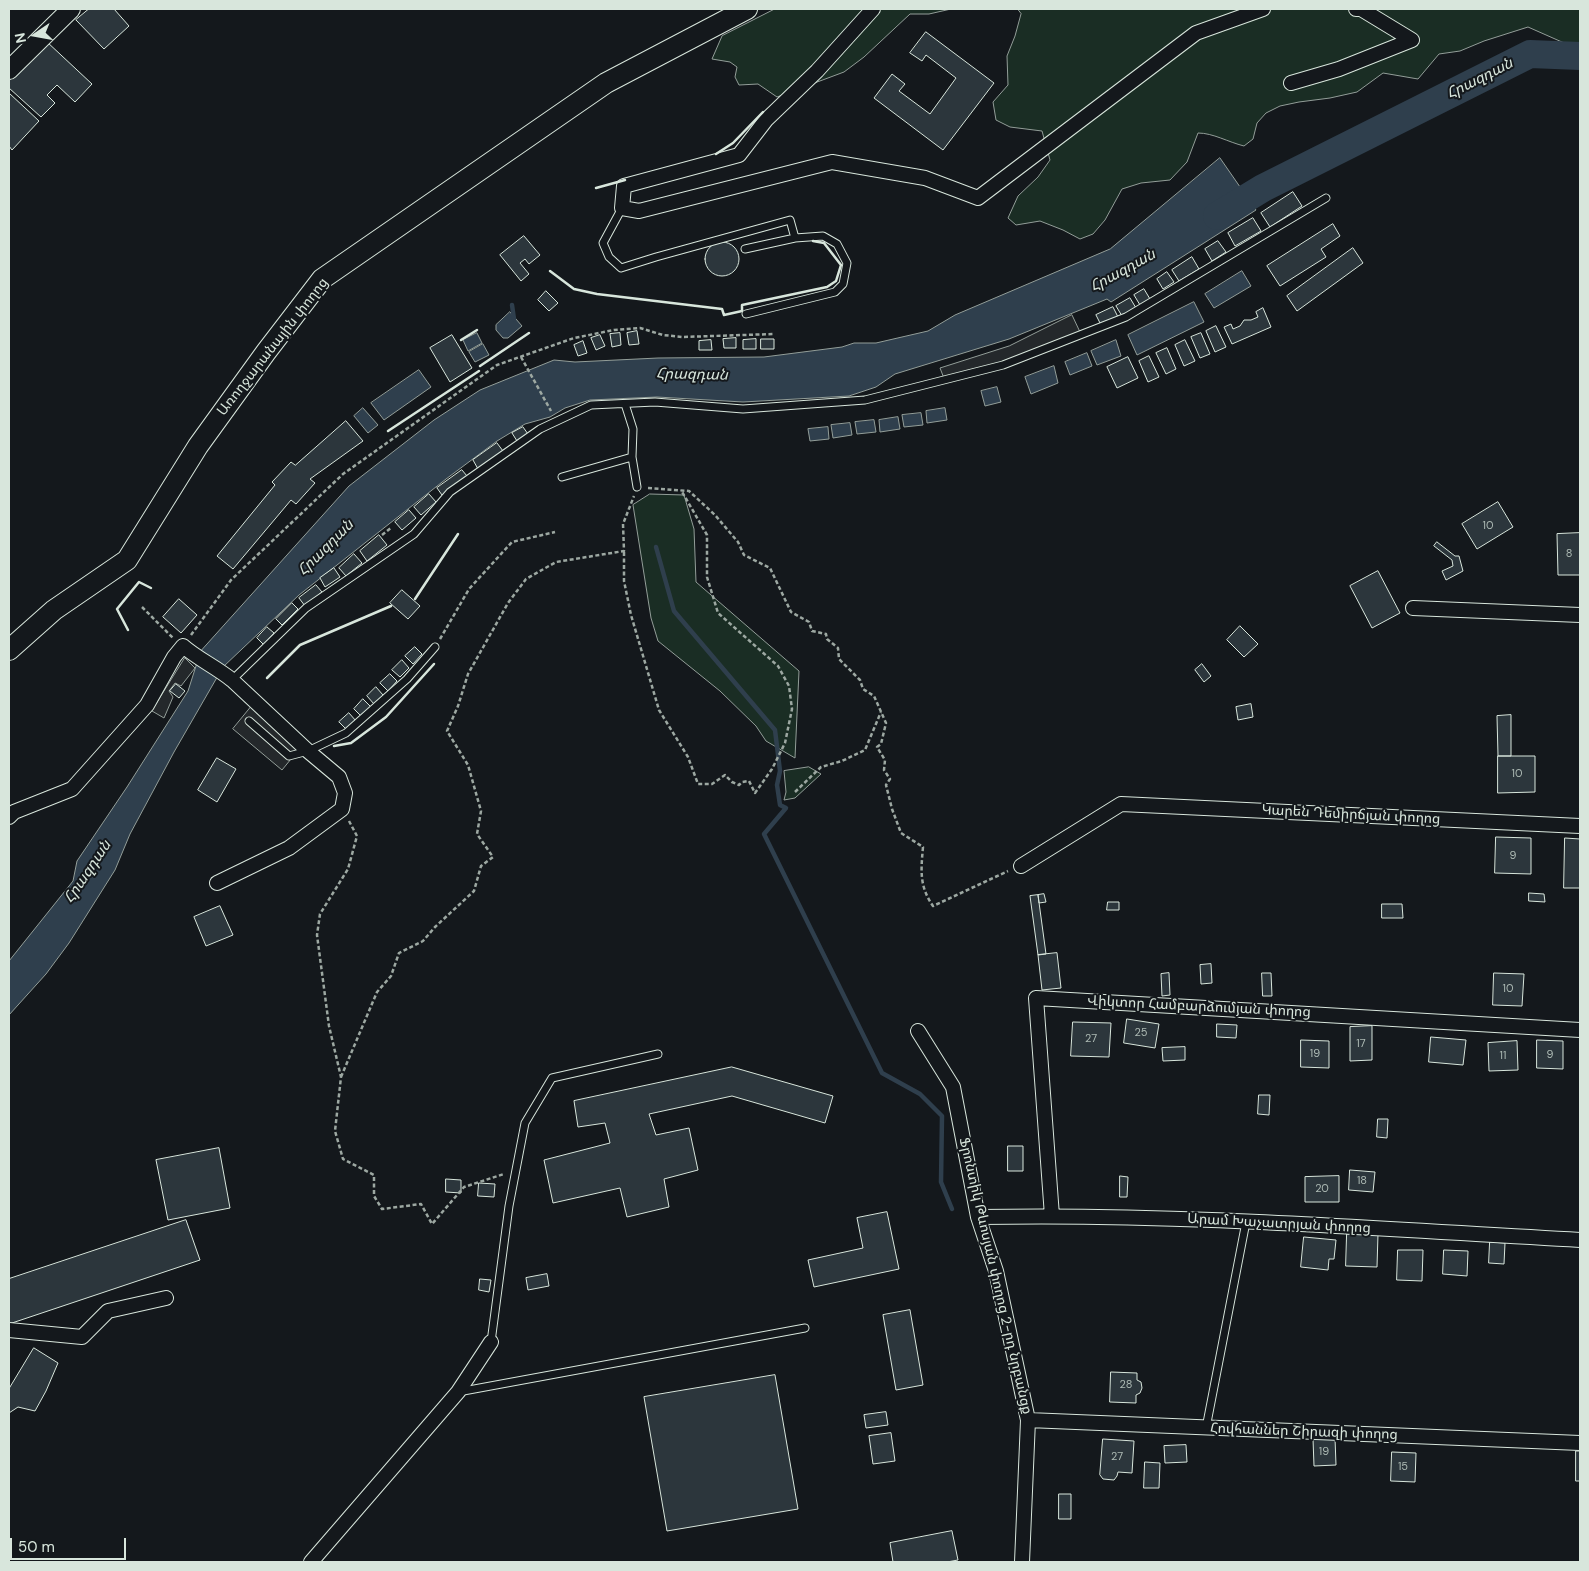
<!DOCTYPE html>
<meta charset="utf-8">
<style>
body{margin:0}
#map{position:relative;width:1589px;height:1571px;overflow:hidden;background:#14181c;font-family:"DM Sans",sans-serif}
canvas{display:block}
.frame{position:absolute;inset:0;border:10px solid #d8e6dc;pointer-events:none}
.north{position:absolute;left:10px;top:10px;width:50px;height:50px;-webkit-text-stroke:4px #14181c;paint-order:stroke;rotate:258deg;font-size:14px;font-weight:700;line-height:20px;text-align:center;color:#d8e6dc}
.north::after{content:'';display:block;margin:auto;width:18px;height:22px;background:#d8e6dc;clip-path:polygon(50% 0,100% 100%,50% 72%,0 100%)}
.scale{position:absolute;left:10px;top:1538px;width:116px;height:22px;box-sizing:border-box;border:2px solid #d8e6dc;border-top:0;padding-left:6px;font-size:15px;line-height:18px;white-space:nowrap;color:#d8e6dc;-webkit-text-stroke:4px #14181c;paint-order:stroke}
</style>
<div id="map">
<canvas width="1589" height="1571"></canvas>
<div class="frame"></div>
<div class="north">N</div>
<div class="scale">50 m</div>
</div>
<script>
const ctx = document.querySelector('canvas').getContext('2d');
ctx.lineJoin = 'round';
function fill(path, color) {
  ctx.fillStyle = color;
  ctx.fill(path, 'evenodd');
}
function strokePath(path, color, width, dash) {
  ctx.strokeStyle = color;
  ctx.lineWidth = width;
  ctx.lineCap = dash ? 'butt' : 'round';
  ctx.setLineDash(dash || []);
  ctx.stroke(path);
}
function write(font, color, halo, rows, align = 'center') {
  ctx.font = font + ' "DM Sans","Noto Sans Armenian",sans-serif';
  ctx.lineWidth = 4;
  ctx.setLineDash([]);
  ctx.textBaseline = 'middle';
  ctx.strokeStyle = halo;
  ctx.fillStyle = color;
  for (const [text, x, y, turn = 0] of rows) {
    ctx.save();
    ctx.translate(x, y);
    ctx.rotate((+turn || 0) * Math.PI / 180);
    ctx.textAlign = isNaN(turn) ? turn : align;
    if (halo) ctx.strokeText(text, 0, 0);
    ctx.fillText(text, 0, 0);
    ctx.restore();
  }
}
const green = new Path2D(`
 M775,9H951L929,14H910L864,57L844,72L777,97L758,84L739,85L735,77L737,67L730,62L712,59L722,36Z
 M1018,9H1580V50L1528,27L1484,41L1460,51L1439,54L1418,79L1383,73L1357,92L1330,98L1299,102L1280,106L1266,113L1257,123L1253,139L1244,146C1228,142 1213,133 1198,133L1187,162L1170,180L1141,183L1122,189L1105,220L1093,234L1080,239L1063,230L1040,221L1016,225L1008,218L1018,196L1038,177L1050,160L1042,131L1010,127L996,120L993,102L1008,85L1007,56L1015,36L1021,14Z
 M650,494L684,495L694,529L696,582L799,671L795,758L766,741L756,726L720,691L658,641L651,618L633,505Z
 M809,767L821,774L795,798L784,800L786,792L784,771Z`);
fill(green, '#1a2d24');
strokePath(green, '#939e99', 1);
const parking = new Path2D(`
 M1072,315L1080,332L1010,361L945,381L940,368L1009,346Z
 M185,658L195,668L181,686L175,683L169,691L173,697L164,718L152,711Z
 M251,707L300,748L282,770L233,729Z`);
fill(parking, '#24282b');
strokePath(parking, '#939e99', 1);
const water = new Path2D(`
 M1220,158L1256,210L1111,302L1107,299L1009,339L895,374L876,387L849,396L743,402L657,397L590,400L565,408L550,417L525,424L497,441L446,479L299,595L223,667L174,752L130,834L115,870L69,943L46,974L9,1015V961L73,881L77,861L127,787L188,691L196,666L198,654L349,486L434,420L480,390L554,360L575,362L658,358L764,357L842,347L854,343H876L928,331L955,315L1110,249Z
 M1242,271L1251,286L1214,308L1205,294Z
 M1194,302L1204,322L1137,355L1128,335Z
 M510,312L522,326L508,338H503L496,330V325Z
 M477,333L482,343L468,351L463,340Z
 M1116,340L1121,356L1097,365L1091,351Z
 M483,344L489,355L475,362L469,352Z
 M1087,353L1092,366L1070,375L1065,362Z
 M1054,366L1058,383L1031,394L1025,377Z
 M419,370L431,387L384,420L371,403Z
 M997,387L1001,402L985,406L981,391Z
 M363,408L378,425L368,433L354,416Z
 M945,408L947,420L927,423L926,411Z
 M921,413L923,425L904,427L902,415Z
 M898,417L900,429L880,432L879,420Z
 M874,420L876,432L857,434L855,422Z
 M850,423L852,435L833,438L831,425Z
 M828,427L829,439L810,441L808,429Z`);
fill(water, '#2f3f4d');
strokePath(water, '#939e99', 1);
strokePath(new Path2D(`
 M512,305L514,319
 M656,547L674,611L775,730L780,771L777,785L780,805L786,808L764,834L882,1073L920,1094L942,1116L941,1182L952,1209`), '#2f3f4d', 4.5);
strokePath(new Path2D(`
 M1217,216L1263,188L1530,54L1580,56`), '#2f3f4d', 28);
const building = new Path2D(`
 M89,9H114L129,26L104,49L76,20Z
 M926,32L994,83L943,150L874,98L892,74L905,84L899,91L930,114L956,78L926,55L922,61L910,53Z
 M46,41L92,84L75,102L57,85L47,95L55,103L41,117L9,88V81Z
 M9,93L39,121L12,150L9,146Z
 M1293,192L1302,206L1270,227L1261,213Z
 M1253,218L1261,231L1235,246L1228,233Z
 M1333,224L1340,236L1321,249L1326,257L1280,286L1267,266Z
 M524,236L540,255L529,264L525,259L520,263L529,274L521,281L500,255Z
 M1218,241L1226,252L1212,261L1205,249Z
 M705 259a17 17 0 1 1 34 0a17 17 0 1 1-34 0Z
 M1353,248L1363,263L1297,311L1287,296Z
 M1192,257L1199,269L1179,281L1172,270Z
 M1167,272L1174,282L1163,289L1157,279Z
 M1144,289L1150,299L1140,305L1134,295Z
 M546,291L558,303L549,311L538,300Z
 M1130,298L1136,308L1122,316L1116,306Z
 M1113,307L1118,317L1101,325L1096,315Z
 M1263,308L1271,327L1232,344L1224,327L1231,324L1233,329L1240,326L1244,320H1251L1258,317L1256,312Z
 M1216,326L1226,347L1215,352L1206,331Z
 M637,331L639,344L629,345L627,333Z
 M620,333L621,345L612,347L610,334Z
 M1201,333L1210,354L1200,358L1191,337Z
 M452,335L472,368L450,382L430,348Z
 M600,335L605,346L596,350L591,338Z
 M736,338V348H724L723,339Z
 M756,339V349H743V340Z
 M761,339H774V349H761Z
 M711,340L712,350H699V341Z
 M1185,340L1195,361L1184,366L1175,345Z
 M583,341L587,353L578,356L574,345Z
 M1167,348L1176,369L1166,374L1156,353Z
 M1149,356L1159,377L1148,382L1139,361Z
 M1128,357L1138,378L1117,388L1107,367Z
 M346,421L363,441L310,479L315,483L296,504L291,500L233,569L217,556L275,485L272,482L291,462L295,465Z
 M523,427L528,434L517,441L512,433Z
 M497,443L503,451L478,469L473,460Z
 M462,470L467,476L442,495L437,488Z
 M429,494L436,502L421,515L414,507Z
 M1498,502L1513,527L1477,549L1462,524Z
 M409,510L416,518L402,530L395,522Z
 M1580,533V575H1558L1557,534Z
 M379,535L387,545L367,561L360,551Z
 M1437,542L1455,556H1459L1463,571L1446,580L1442,571L1453,566L1452,560L1434,546Z
 M354,554L362,563L346,576L339,568Z
 M334,568L340,577L325,587L320,578Z
 M1378,571L1400,613L1372,628L1350,586Z
 M316,585L322,592L305,606L299,598Z
 M402,590L420,606L408,619L390,603Z
 M179,599L197,615L181,633L163,617Z
 M292,603L298,609L282,625L276,619Z
 M1240,626L1258,644L1244,657L1227,640Z
 M267,627L274,633L264,645L257,638Z
 M415,647L422,654L413,664L405,656Z
 M402,660L409,668L400,677L392,670Z
 M1202,664L1211,676L1204,682L1195,670Z
 M390,674L397,681L388,691L380,683Z
 M176,684L185,691L179,698L170,691Z
 M376,687L383,695L374,704L367,696Z
 M363,699L371,707L361,716L354,709Z
 M1251,704L1253,717L1238,720L1236,707Z
 M349,713L356,721L347,730L339,722Z
 M1511,715V756H1498L1497,716Z
 M1498,756H1535V792L1498,793Z
 M217,758L236,769L217,802L198,790Z
 M1496,837L1531,838V874L1495,873Z
 M1565,838L1580,839V888H1564Z
 M1529,893L1544,894L1545,902L1529,901Z
 M1044,894L1046,902L1039,903L1038,895Z
 M1038,895L1046,954L1038,955L1030,896Z
 M1108,902H1119V910H1107Z
 M1382,904H1402L1403,918H1382Z
 M220,906L233,935L206,946L194,917Z
 M1057,953L1061,988L1042,990L1038,955Z
 M1211,964L1212,983L1201,984L1200,965Z
 M1169,973L1170,995L1162,996L1161,974Z
 M1262,973H1271L1272,996H1263Z
 M1494,973L1524,974L1522,1006L1493,1005Z
 M1127,1019L1159,1024L1155,1048L1124,1043Z
 M1073,1022L1111,1023L1109,1057L1071,1056Z
 M1217,1024L1237,1025L1236,1038L1217,1037Z
 M1372,1026V1060L1350,1061V1027Z
 M1431,1037L1466,1040L1463,1065L1429,1062Z
 M1301,1040L1329,1041V1068L1301,1067Z
 M1537,1040L1563,1041V1069L1537,1068Z
 M1517,1041L1518,1070L1489,1071L1488,1043Z
 M1185,1047V1060L1163,1061L1162,1048Z
 M732,1067L833,1096L825,1123L732,1096L649,1114L656,1135L689,1128L698,1170L664,1179L669,1207L627,1217L620,1188L553,1203L544,1160L610,1143L605,1123L578,1127L574,1101Z
 M1259,1095H1270L1269,1115L1258,1114Z
 M1378,1119H1388L1387,1138L1377,1137Z
 M1008,1146H1023V1171H1008Z
 M219,1148L230,1208L168,1220L156,1160Z
 M1350,1170L1375,1172L1373,1192L1349,1190Z
 M1120,1176L1128,1177L1127,1197H1120Z
 M1339,1176V1202H1305V1177Z
 M446,1179L461,1180V1193L446,1192Z
 M479,1183L495,1184L494,1197L478,1196Z
 M887,1212L899,1269L814,1287L808,1260L863,1248L857,1218Z
 M186,1220L200,1260L9,1324V1279Z
 M1347,1234H1378L1377,1267L1346,1266Z
 M1304,1237L1336,1240L1334,1259H1329L1328,1270L1301,1267Z
 M1490,1242L1505,1243L1504,1264L1489,1263Z
 M1398,1250H1423L1422,1281L1397,1280Z
 M1444,1250L1468,1251L1467,1276L1443,1274Z
 M547,1274L549,1286L528,1290L526,1278Z
 M480,1279L491,1280L489,1292L479,1290Z
 M910,1310L923,1385L896,1390L883,1315Z
 M34,1348L58,1363L46,1391L35,1411L18,1407L9,1413V1389Z
 M1111,1372L1137,1373V1380L1141,1382L1142,1388L1140,1393L1136,1395V1403L1110,1402Z
 M775,1375L798,1509L667,1531L644,1397Z
 M886,1412L888,1425L866,1428L864,1415Z
 M891,1433L895,1461L873,1464L869,1436Z
 M1335,1438L1336,1465L1314,1466L1313,1439Z
 M1103,1439L1134,1441L1132,1473L1118,1472L1117,1476L1114,1480L1103,1479L1100,1475Z
 M1186,1445L1187,1462L1165,1463L1164,1446Z
 M1576,1451H1580V1481H1576Z
 M1392,1452L1416,1453L1415,1482L1391,1481Z
 M1145,1462L1160,1463L1159,1488H1144Z
 M1059,1494H1071V1519H1059Z
 M952,1531L958,1560L947,1562H893L890,1543Z`);
fill(building, '#2c363c');
strokePath(building, '#d8e6dc', 1);
const service = new Path2D(`
 M622,208L603,243L609,257L621,268L656,257L790,220L795,238L823,236L837,244L847,263L843,284L835,292L746,314
 M745,249L795,238
 M625,404L633,429L632,457L637,487
 M562,477L632,457
 M232,680L306,608L414,534L450,492L540,429L591,405L655,402L743,409L865,400L1003,365L1126,317L1326,198
 M249,721L289,756L308,751L346,733L407,679L435,647
 M491,1342L509,1206L525,1123L552,1078L658,1054
 M458,1392L805,1328
 M1206,1428L1246,1222`);
const minor = new Path2D(`
 M873,9L817,71L766,120L739,155L624,186L622,208L639,211L832,162L925,178L978,198L1196,33L1263,9
 M1291,83L1339,69L1412,40L1361,9H1356
 M1413,608L1580,615
 M9,817L14,812L72,789L147,705L174,657L183,646C198,659 216,667 232,680L308,751L339,777L345,793L342,809L289,848L217,883
 M1021,866L1121,804L1580,826
 M918,1031L953,1087L978,1217L996,1271L1028,1420L1022,1562
 M1052,1216L1036,998L1580,1030
 M978,1217C1179,1213 1380,1229 1580,1240
 M9,1330L82,1337L108,1311L166,1298
 M1028,1420L1580,1443
 M311,1562L458,1392L491,1342`);
const tertiary = new Path2D(`
 M9,70L71,9`);
const secondary = new Path2D(`
 M9,650L54,610L127,560L198,446L266,352L322,279L606,83L747,9`);
strokePath(service, '#d8e6dc', 9);
strokePath(minor, '#d8e6dc', 16);
strokePath(tertiary, '#d8e6dc', 20);
strokePath(secondary, '#d8e6dc', 22);
strokePath(new Path2D(`
 M521,357L551,411
 M648,488L689,491L715,515L738,542L744,555L770,568L791,612L809,622L812,631L826,634L827,639L838,648L839,659L860,680L863,689L874,696L886,723L881,744L877,747L885,760L884,770L890,779L886,785L892,809L901,833L923,847C921,870 919,886 933,906L1008,871
 M382,535L392,527
 M624,552V581L631,615L659,710L688,757L698,784H712L725,775L732,782L739,785L742,782L749,781L755,793L772,769L785,743L792,709L789,686L778,666L718,613L707,577V535L681,490
 M142,607L173,638
 M191,635L231,580L343,474L497,365L574,338L614,330L640,328L663,335L682,337L774,334
 M440,639L469,589L512,542L555,532
 M795,792L821,767L842,761L865,750L881,712
 M349,821L357,836L348,869L320,914L317,935L329,1026L341,1077L335,1131L343,1159L374,1175V1196L382,1209L421,1204L432,1224L464,1187L504,1174
 M341,1077L377,992L391,976L399,953L423,941L435,927L474,891L481,866L493,857L477,834L481,811L468,765L447,731L458,706L468,674L508,603L526,579L556,562L624,551L623,524L634,496`), '#9da8a2', 2.5, [4, 2.5]);
strokePath(service, '#14181c', 7);
strokePath(minor, '#14181c', 14);
strokePath(tertiary, '#14181c', 18);
strokePath(secondary, '#14181c', 20);
strokePath(new Path2D(`
 M716,154L733,143L763,112
 M596,188L625,180
 M550,271L574,289L597,294L722,309L724,315L742,311V305L827,287L836,281L841,265L824,243L813,241
 M461,340L477,330
 M480,366L529,333
 M388,431L479,371
 M415,599L458,534
 M128,630L117,609L139,582L151,588
 M267,678L300,645L391,606
 M334,746L351,743L386,717L434,664`), '#d8e6dc', 2.5);
write('11px', '#adbab4', null, [
 ["10",1488,526],
 ["8",1569,554],
 ["10",1517,774],
 ["9",1513,856],
 ["10",1508,989],
 ["25",1141,1033],
 ["27",1091,1039],
 ["17",1361,1044],
 ["19",1315,1054],
 ["9",1550,1055],
 ["11",1503,1056],
 ["18",1362,1181],
 ["20",1322,1189],
 ["28",1126,1385],
 ["19",1324,1452],
 ["27",1117,1457],
 ["15",1403,1467]
]);
write('14px', '#d8e6dc', '#14181c', [
 ["Առողջարանային փողոց",273,347,-52],
 ["Կարեն Դեմիրճյան փողոց",1351,815,3],
 ["Վիկտոր Համբարձումյան փողոց",1199,1007,3],
 ["Արամ Խաչատրյան փողոց",1279,1224,3],
 ["Ֆրոնտիկ Թևոսյան փողոց 2-րդ նրբանցք",995,1276,77],
 ["Հովհաններ Շիրազի փողոց",1304,1432,2]
]);
write('italic 15px', '#d8e6dc', '#14181c', [
 ["Հրազդան",1480,79,-27],
 ["Հրազդան",1123,271,-29],
 ["Հրազդան",692,375,1],
 ["Հրազդան",326,548,-45],
 ["Հրազդան",88,872,-56]
]);
</script>
